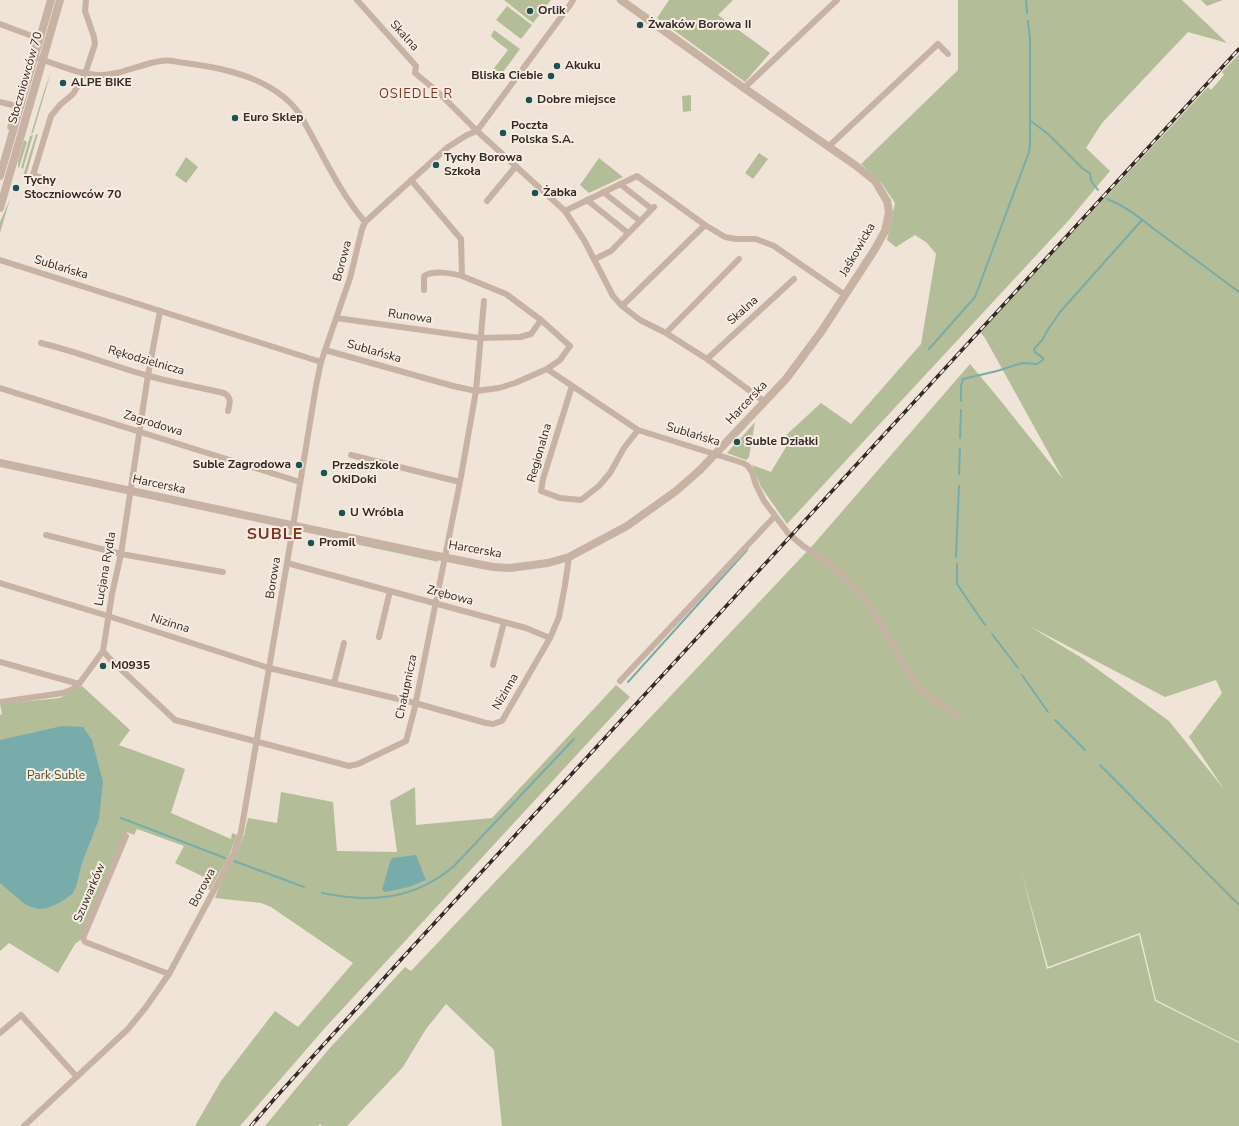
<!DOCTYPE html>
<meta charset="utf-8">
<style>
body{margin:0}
canvas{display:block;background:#f0e3d7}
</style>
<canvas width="1239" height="1126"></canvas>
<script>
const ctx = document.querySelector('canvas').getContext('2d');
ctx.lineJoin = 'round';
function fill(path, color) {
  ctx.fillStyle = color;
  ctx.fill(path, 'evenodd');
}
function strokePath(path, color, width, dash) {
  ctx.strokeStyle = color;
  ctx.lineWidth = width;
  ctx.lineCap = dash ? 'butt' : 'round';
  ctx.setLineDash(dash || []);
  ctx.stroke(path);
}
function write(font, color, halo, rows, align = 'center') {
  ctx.font = font + ' "Nunito Sans",sans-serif';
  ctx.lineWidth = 4;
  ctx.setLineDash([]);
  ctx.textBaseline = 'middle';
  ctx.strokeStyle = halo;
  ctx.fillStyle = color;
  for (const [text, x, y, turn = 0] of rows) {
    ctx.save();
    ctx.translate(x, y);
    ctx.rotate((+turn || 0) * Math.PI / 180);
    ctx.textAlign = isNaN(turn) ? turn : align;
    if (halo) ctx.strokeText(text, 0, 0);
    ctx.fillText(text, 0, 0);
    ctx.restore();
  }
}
fill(new Path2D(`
 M504,0H551L533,23Z
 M669,0H733L718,15L770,53L745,82L657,18Z
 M958,0H1182L1227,43L1188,32L1102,123L1086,148L1110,171L1069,220L787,524L761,487L752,465L771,472L789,442L783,438L821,403L851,424L921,344L936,254L927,243L915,235L896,247L887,240L895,203L880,181L861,164L958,70Z
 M1201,0H1223L1207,6Z
 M507,6L532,25L521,39L496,20Z
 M494,30L520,49L500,76L492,71L508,50L495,40L491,36Z
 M33,39H36L19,99L17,101L14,102Z
 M1239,54V1042L1156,1000L1140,933L1048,967L1020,867L1047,969L1139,935L1155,1001L1239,1043V1126H502L494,1050L446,1004L426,1029L403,1067L347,1126H322L320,1124L318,1126H265L328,1050L405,967L411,971L813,545L970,364L996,395L1063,479L985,338L980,332L1208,87L1211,90L1224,75L1222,72ZM1029,626L1165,697L1216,680L1222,693L1189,737L1224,789L1169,721L1082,658Z
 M51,72L33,133L31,134L44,91Z
 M691,95V111L683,112L682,96Z
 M12,108L15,112L10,131L7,128Z
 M36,134H38L26,176H23Z
 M33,135L23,169L21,168L30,136Z
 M24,140L27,142L19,168L18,167V161Z
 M759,153L768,159L753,179L745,173Z
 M186,157L198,167L186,183L175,175Z
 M599,158L623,177L589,193L580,185Z
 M10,199L0,233V222Z
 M755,422L749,457L746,460L727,453L734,445L736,446L740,442L739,440Z
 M355,542L436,559L439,562L355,544Z
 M616,685L630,697L324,1029L240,1126H195L221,1081L275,1011L298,1027L353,963L271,907L261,903L215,898C222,876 237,858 243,836H244L248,818L277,823L281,792L333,802L337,851L397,852L390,801L415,787L416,825L492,818Z
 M82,686L130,730L119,745L185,769L171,813L231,839L232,833L237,835L229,856L210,890L206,888L210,880L175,863L184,846L137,829L134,835L127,832L83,938L75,944L58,973L9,943L0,951V715L2,714L0,704L60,698Z`), '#b3be98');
fill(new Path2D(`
 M62,726L83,727L92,740L103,782L99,819L82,863L76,887L72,894L61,902L48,908L38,909L26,905L0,883V740Z
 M416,855L426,880L409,887L385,892L382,890L390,862L392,858Z`), '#77acab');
strokePath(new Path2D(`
 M1026,0L1027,13
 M1031,121L1048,134L1083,169L1090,173L1091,181L1098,190
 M1107,199C1125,206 1139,217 1154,229L1239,292
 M929,349L975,297L1029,152L1030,145V39L1028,21
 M961,401V386L963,379L997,371L1022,363L1037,364L1043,360V358L1035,352L1034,349L1043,339L1047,331L1060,312L1142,220
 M960,438L961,410
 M959,474L960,448
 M956,557L959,486
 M957,564V584L985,625
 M992,634L1018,668
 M1022,675L1048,712
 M628,682L747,550
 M1055,720L1085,750
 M1100,765L1239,905
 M121,818L225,858
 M234,861L304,887
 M322,893C372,903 414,900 454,866L574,739`), '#77acab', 2);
strokePath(new Path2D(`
 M357,0L416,66L415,73L439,93L477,131L565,211L584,240L613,296L622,306L640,320L666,333L707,359L765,402
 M0,24L32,36
 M40,59C59,65 78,74 98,75C119,76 140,64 161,61C168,59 177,62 185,63C225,68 273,78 299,113C321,150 337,189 365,222
 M744,88L837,0
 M0,102L20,107
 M828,147L938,44L948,54
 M43,178L33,175L51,116L60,105L73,94L85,74L95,44L94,37L85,11L86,0
 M411,180L461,239L462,276L506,294L541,320L570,346L560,360L547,369
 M620,184L652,209
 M603,192L640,221
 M587,200L628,233
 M487,201L516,166
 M565,211L637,176L705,225L725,237L736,239H756L774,246L845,295
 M595,259L611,251L654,207
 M0,260L321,362
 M424,290V276C433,270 452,273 462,276
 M622,306L705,225
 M160,311L148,375L121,554L112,594L103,651L110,659L175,720L349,766L358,764L406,741L414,711L460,482L476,391L484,301
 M336,318L480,338L520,337L531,334L541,320
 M666,333L739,259
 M41,343C78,352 113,366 149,376C174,383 199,387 224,393C232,398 230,403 228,411
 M325,350L453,386L476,391L499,388L515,383L547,369L638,430L743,463L748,466L752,472L756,485L764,501L788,533L803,546L826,561L848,581L866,600L916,684L924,693L959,717
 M707,359L794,279
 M572,386L543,479L541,491L560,498L581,500L599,486L610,473L624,448L638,430
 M0,388L300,482
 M351,455L460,482
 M46,535L121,554L223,572
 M287,563L526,628L550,638
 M0,583L108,616L269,668L415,703L486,723L493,724L502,721L550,638L559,617L565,585L569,557
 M379,637L390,591
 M0,662L79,684L103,651
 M493,665L504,622
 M620,681L775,516
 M334,683L344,643
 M0,702L63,693L73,689L79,684
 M126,836L83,938L85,942L169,974
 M0,1033L21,1015L77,1077
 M24,1126L128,1029L146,1007L169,974L234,853L241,832L287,563L316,386L321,362L350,278L362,229L365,222L448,147L467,135L477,131L570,5L573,0`), '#c7b2a4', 6);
strokePath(new Path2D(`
 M0,176L51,0
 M0,208L60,0
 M0,463L422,553L493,567L510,568L548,563L569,557L627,526L676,491L700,470L786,379L821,332L875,249L885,231L889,212L887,201L875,181L855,165L744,88L621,0`), '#c7b2a4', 8);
const rail = new Path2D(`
 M251,1126L276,1097L406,954L1239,49`);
strokePath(rail, '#332925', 3.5);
strokePath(rail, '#f8ede3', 2, [6]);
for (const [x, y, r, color] of [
 [530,11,4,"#1d5252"],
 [640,25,4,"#1d5252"],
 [557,66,4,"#1d5252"],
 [551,76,4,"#1d5252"],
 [63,83,4,"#1d5252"],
 [529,100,4,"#1d5252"],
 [235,118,4,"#1d5252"],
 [503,133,4,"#1d5252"],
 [436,165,4,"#1d5252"],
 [16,188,4,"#1d5252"],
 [535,193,4,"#1d5252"],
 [737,442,4,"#1d5252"],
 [299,465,4,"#1d5252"],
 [324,473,4,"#1d5252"],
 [342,513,4,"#1d5252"],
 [311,543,4,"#1d5252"],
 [103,666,4,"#1d5252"]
]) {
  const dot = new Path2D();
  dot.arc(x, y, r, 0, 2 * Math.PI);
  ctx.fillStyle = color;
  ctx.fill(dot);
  strokePath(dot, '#f8ede3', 1.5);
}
write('bold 12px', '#332925', '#f8ede3', [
 ["Orlik",538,11],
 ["Żwaków Borowa II",648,25],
 ["Akuku",565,66],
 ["Bliska Ciebie",543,76,"right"],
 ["ALPE BIKE",71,83],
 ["Dobre miejsce",537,100],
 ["Euro Sklep",243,118],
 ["Poczta",511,126],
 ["Polska S.A.",511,140],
 ["Tychy Borowa",444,158],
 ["Szkoła",444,172],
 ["Tychy",24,181],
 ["Stoczniowców 70",24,195],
 ["Żabka",543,193],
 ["Suble Działki",745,442],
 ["Suble Zagrodowa",291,465,"right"],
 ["Przedszkole",332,466],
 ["OkiDoki",332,480],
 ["U Wróbla",350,513],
 ["Promil",319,543],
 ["M0935",111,666]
], 'left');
write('12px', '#332925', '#f8ede3', [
 ["Skalna",404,36,48],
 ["Stoczniowców 70",26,78,-74],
 ["Jaśkowicka",858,250,-60],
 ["Borowa",343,261,-75],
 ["Sublańska",61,268,17],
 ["Skalna",743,311,-42],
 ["Runowa",410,317,8],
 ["Sublańska",374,352,16],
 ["Rękodzielnicza",146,361,16],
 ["Harcerska",747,403,-47],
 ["Zagrodowa",153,424,17],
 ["Sublańska",693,435,17],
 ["Regionalna",540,453,-74],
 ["Harcerska",159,485,12],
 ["Harcerska",475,550,10],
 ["Lucjana Rydla",106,569,-80],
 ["Borowa",274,578,-81],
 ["Zrębowa",450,596,15],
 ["Nizinna",170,624,17],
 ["Chałupnicza",407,687,-78],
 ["Nizinna",506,692,-60],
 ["Borowa",203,888,-62],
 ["Szuwarków",90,893,-67]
]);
write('12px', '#44502a', '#f8ede3', [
 ["Park Suble",56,776]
]);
ctx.letterSpacing = '1px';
write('13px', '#7f3321', '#f8ede3', [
 ["OSIEDLE R",416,95]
]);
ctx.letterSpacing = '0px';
ctx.letterSpacing = '1px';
write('bold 16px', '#7f3321', '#f8ede3', [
 ["SUBLE",275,535]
]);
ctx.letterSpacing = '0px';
</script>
